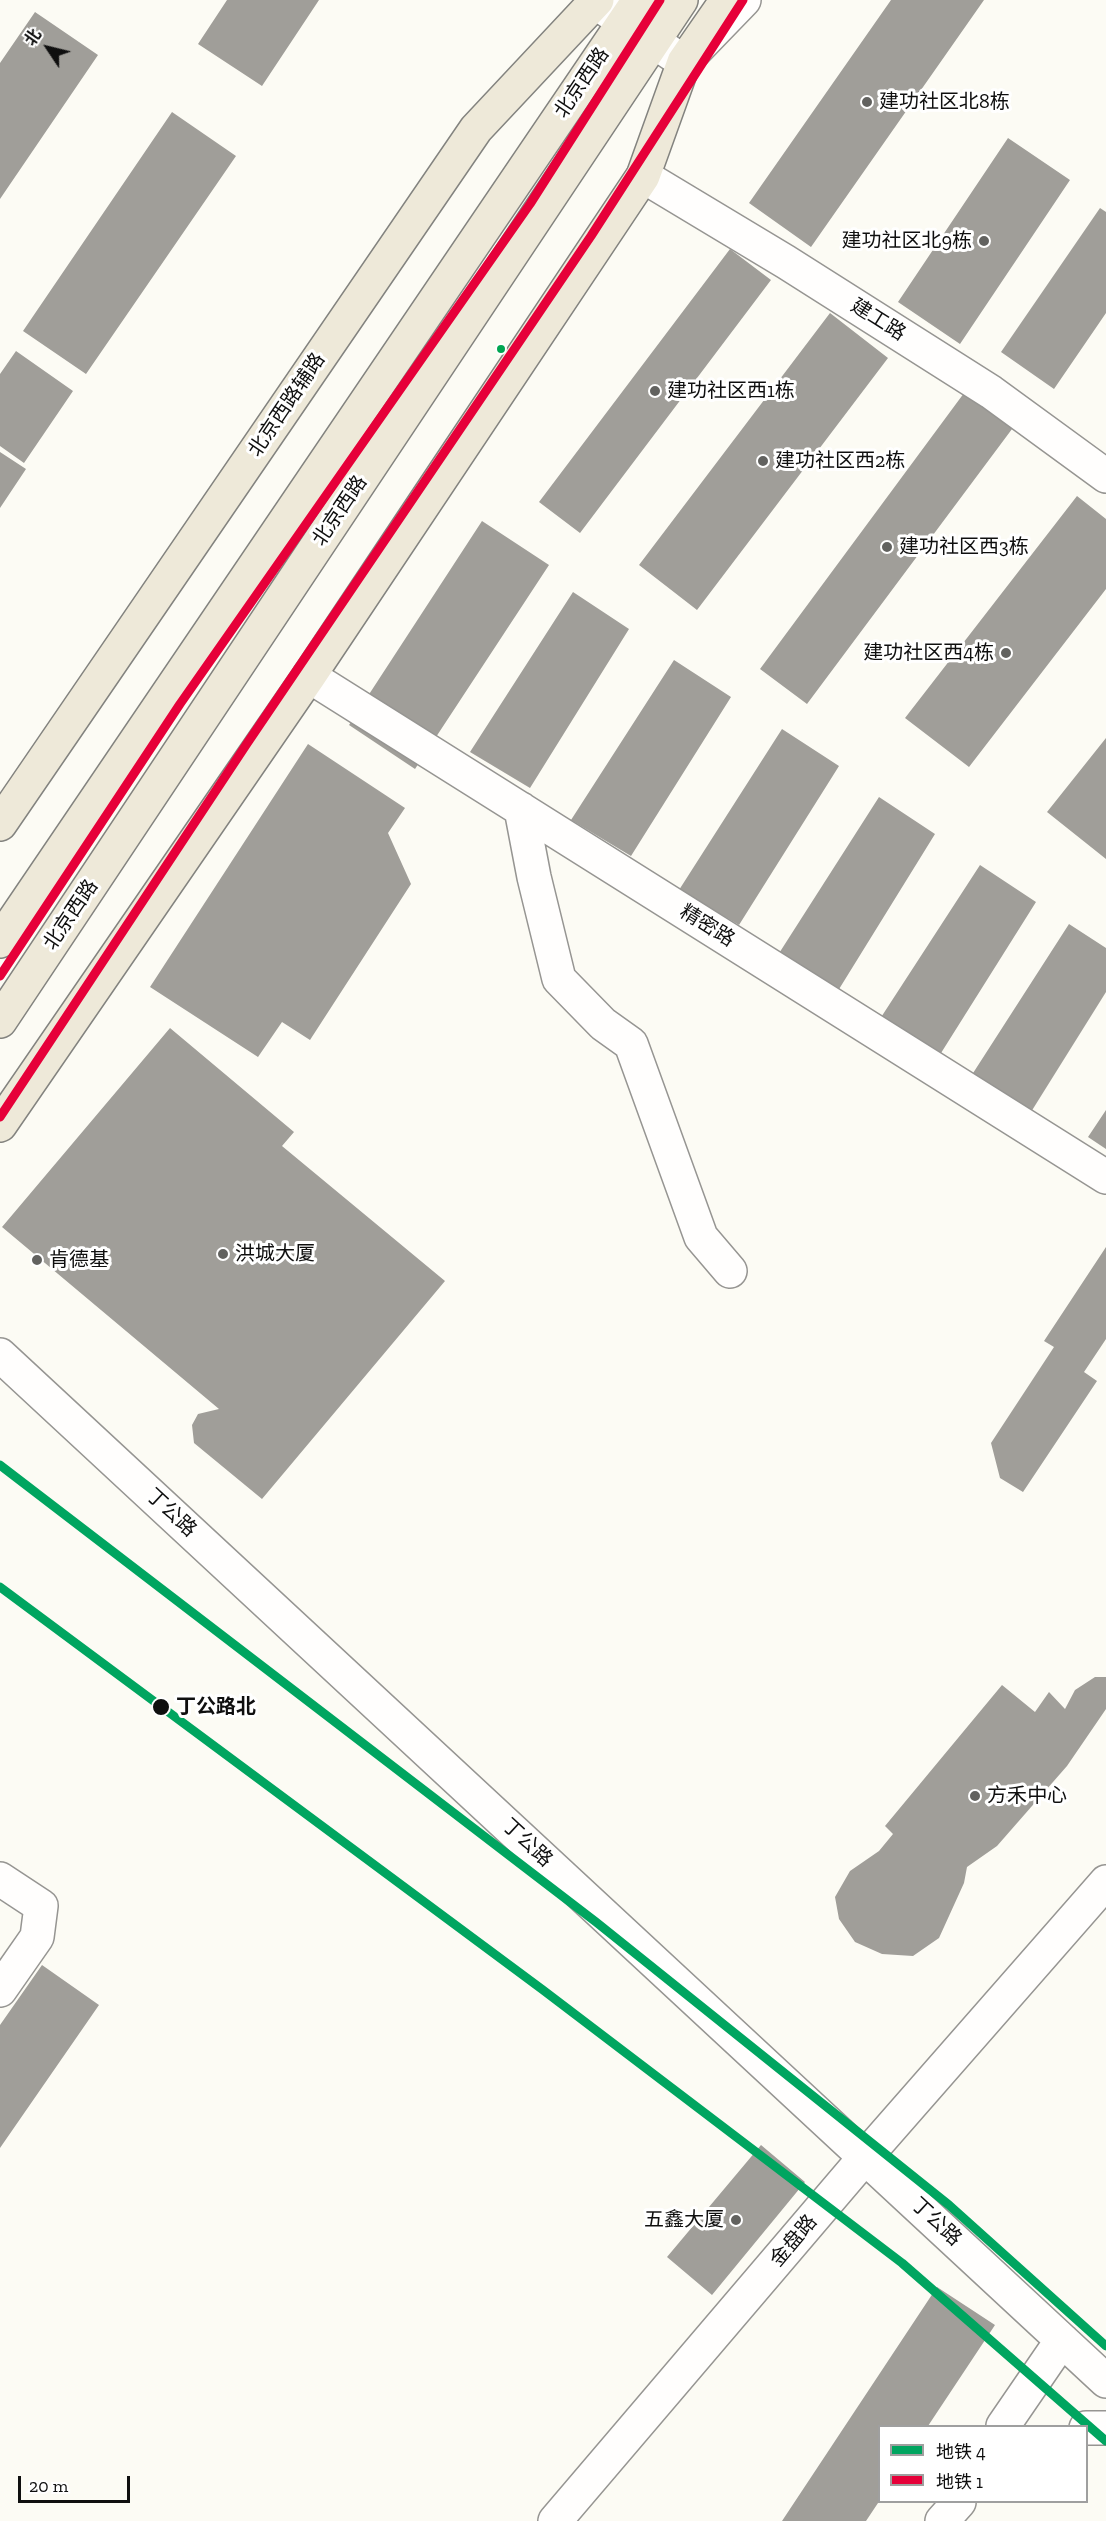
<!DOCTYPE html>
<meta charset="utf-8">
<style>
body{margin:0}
#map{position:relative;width:1106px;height:2521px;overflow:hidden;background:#fcfbf4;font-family:"Zilla Slab","Noto Sans SC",serif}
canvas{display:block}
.legend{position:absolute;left:878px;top:2425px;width:210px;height:78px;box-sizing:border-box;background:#fff;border:2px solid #9f9f9f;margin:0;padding:8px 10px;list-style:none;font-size:18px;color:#0f0f0f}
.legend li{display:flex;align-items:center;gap:12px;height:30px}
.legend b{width:30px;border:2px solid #9f9f9f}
.north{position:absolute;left:18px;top:18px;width:60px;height:60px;-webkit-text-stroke:4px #fff;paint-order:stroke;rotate:305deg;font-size:16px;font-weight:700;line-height:24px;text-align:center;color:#0f0f0f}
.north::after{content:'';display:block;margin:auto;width:21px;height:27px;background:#0f0f0f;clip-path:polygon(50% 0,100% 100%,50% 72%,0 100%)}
.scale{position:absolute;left:18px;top:2476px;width:112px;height:27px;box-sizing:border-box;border:3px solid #0f0f0f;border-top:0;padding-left:8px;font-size:18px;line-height:21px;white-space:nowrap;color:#0f0f0f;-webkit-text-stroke:4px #fff;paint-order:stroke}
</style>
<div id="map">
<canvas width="1106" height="2521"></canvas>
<ul class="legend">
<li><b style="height:8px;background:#00a560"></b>地铁 4</li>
<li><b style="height:8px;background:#e60039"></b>地铁 1</li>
</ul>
<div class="north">北</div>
<div class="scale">20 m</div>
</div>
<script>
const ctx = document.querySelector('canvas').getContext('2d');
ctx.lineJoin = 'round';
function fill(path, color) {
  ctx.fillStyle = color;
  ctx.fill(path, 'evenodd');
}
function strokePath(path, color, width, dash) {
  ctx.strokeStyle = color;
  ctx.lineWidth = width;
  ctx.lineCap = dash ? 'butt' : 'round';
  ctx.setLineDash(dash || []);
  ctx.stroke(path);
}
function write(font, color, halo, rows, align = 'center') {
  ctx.font = font + ' "Zilla Slab","Noto Sans SC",serif';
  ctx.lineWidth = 6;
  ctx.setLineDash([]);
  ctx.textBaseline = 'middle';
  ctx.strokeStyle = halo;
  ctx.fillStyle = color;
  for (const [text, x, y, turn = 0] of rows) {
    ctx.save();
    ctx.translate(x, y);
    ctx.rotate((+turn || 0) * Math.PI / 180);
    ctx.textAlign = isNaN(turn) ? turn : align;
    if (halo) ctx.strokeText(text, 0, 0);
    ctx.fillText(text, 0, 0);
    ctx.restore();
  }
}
fill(new Path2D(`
 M227,0H319L262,86L198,44Z
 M891,0H984L811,247L749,203Z
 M35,12L98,55L0,199V63Z
 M172,112L236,156L86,374L23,331Z
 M1008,138L1070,180L960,344L898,302Z
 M1100,208L1106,212V313L1054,389L1001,352Z
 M730,249L771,280L580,533L539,502Z
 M830,313L888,358L697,610L639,565Z
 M16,351L73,391L24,463L0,446V374Z
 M967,389L1015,425L807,704L760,669Z
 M0,452L26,469L0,508Z
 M1077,496L1106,519V589L969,767L905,718Z
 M482,521L549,565L415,769L349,725Z
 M573,592L629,629L530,788L470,752Z
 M674,660L731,697L631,856L571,820Z
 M782,729L839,766L739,925L679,890Z
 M1106,738V859L1047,812Z
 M308,744L405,808L388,833L411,884L310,1040L282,1022L258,1057L150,987Z
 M879,797L935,834L836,994L776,958Z
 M980,865L1036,902L936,1061L876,1025Z
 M1069,924L1106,948V992L1026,1120L966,1084Z
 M170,1028L294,1132L282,1146L445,1281L262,1499L194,1443L192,1425L198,1414L219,1409L2,1227Z
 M1106,1110V1149L1088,1137Z
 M1106,1247V1339L1084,1372L1097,1381L1023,1492L1000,1478L991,1443L1054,1347L1044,1341Z
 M1095,1677H1106V1709L1067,1766L997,1846L967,1867L964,1883L939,1938L913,1956L882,1954L855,1942L839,1919L835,1897L850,1871L879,1851L893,1834L885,1826L1002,1685L1035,1712L1049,1692L1065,1709L1075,1690Z
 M42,1965L99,2005L0,2148V2025Z
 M761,2145L805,2182L712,2295L667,2257Z
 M937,2287L995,2325L928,2426H880V2500L866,2521H782Z`), '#a09e99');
const minor = new Path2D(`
 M592,0L684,62L744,0
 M643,176L786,262L991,392L1106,476
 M309,676L1106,1177
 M521,809L534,877L559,979L603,1024L631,1044L701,1237L730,1271
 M0,1355L1106,2381
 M0,1879L41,1906L37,1937L0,1990
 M1003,2426L1062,2340
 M1086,2428H1106
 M555,2521L866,2156L1106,1882
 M942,2521L959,2502`);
const major = new Path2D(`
 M0,824L476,129L597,0
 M0,941L639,0
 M0,1021L681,0
 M0,1125L309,676L643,176L684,62L727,0`);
strokePath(minor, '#969592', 36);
strokePath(major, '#83837f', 36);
strokePath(minor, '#fffefd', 33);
strokePath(major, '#eee9d9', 33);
strokePath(new Path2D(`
 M0,1465L596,1922L949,2205L1106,2346
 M0,1587L543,1990L902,2263L1106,2441`), '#00a560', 9);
strokePath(new Path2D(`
 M0,976L180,704L530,204L660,0
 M0,1117L246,745L591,236L743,0`), '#e60039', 9);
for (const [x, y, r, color] of [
 [867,102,6,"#62625f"],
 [984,241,6,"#62625f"],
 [501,349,5,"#00a651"],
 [655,391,6,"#62625f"],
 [763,461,6,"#62625f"],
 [887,547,6,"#62625f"],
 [1006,653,6,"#62625f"],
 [223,1254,6,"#62625f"],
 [37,1260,6,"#62625f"],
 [161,1707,9,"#0f0f0f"],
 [975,1796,6,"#62625f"],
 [736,2220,6,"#62625f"]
]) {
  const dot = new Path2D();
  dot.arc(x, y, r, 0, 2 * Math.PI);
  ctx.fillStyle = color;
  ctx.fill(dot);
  strokePath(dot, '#fff', 2);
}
write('20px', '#0f0f0f', '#fff', [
 ["北京西路",582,83,-56],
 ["建工路",878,320,32],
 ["北京西路辅路",287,405,-56],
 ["北京西路",340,511,-56],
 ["北京西路",71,915,-56],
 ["精密路",707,926,32],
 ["丁公路",171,1513,43],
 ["丁公路",527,1843,43],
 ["丁公路",936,2222,43],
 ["金盘路",794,2241,-50]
]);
write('20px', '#0f0f0f', '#fff', [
 ["建功社区北8栋",879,102],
 ["建功社区北9栋",972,241,"right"],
 ["建功社区西1栋",667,391],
 ["建功社区西2栋",775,461],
 ["建功社区西3栋",899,547],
 ["建功社区西4栋",994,653,"right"],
 ["洪城大厦",235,1254],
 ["肯德基",49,1260],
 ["方禾中心",987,1796],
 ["五鑫大厦",724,2220,"right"]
], 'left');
write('bold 20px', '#0f0f0f', '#fff', [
 ["丁公路北",176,1707]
], 'left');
</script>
